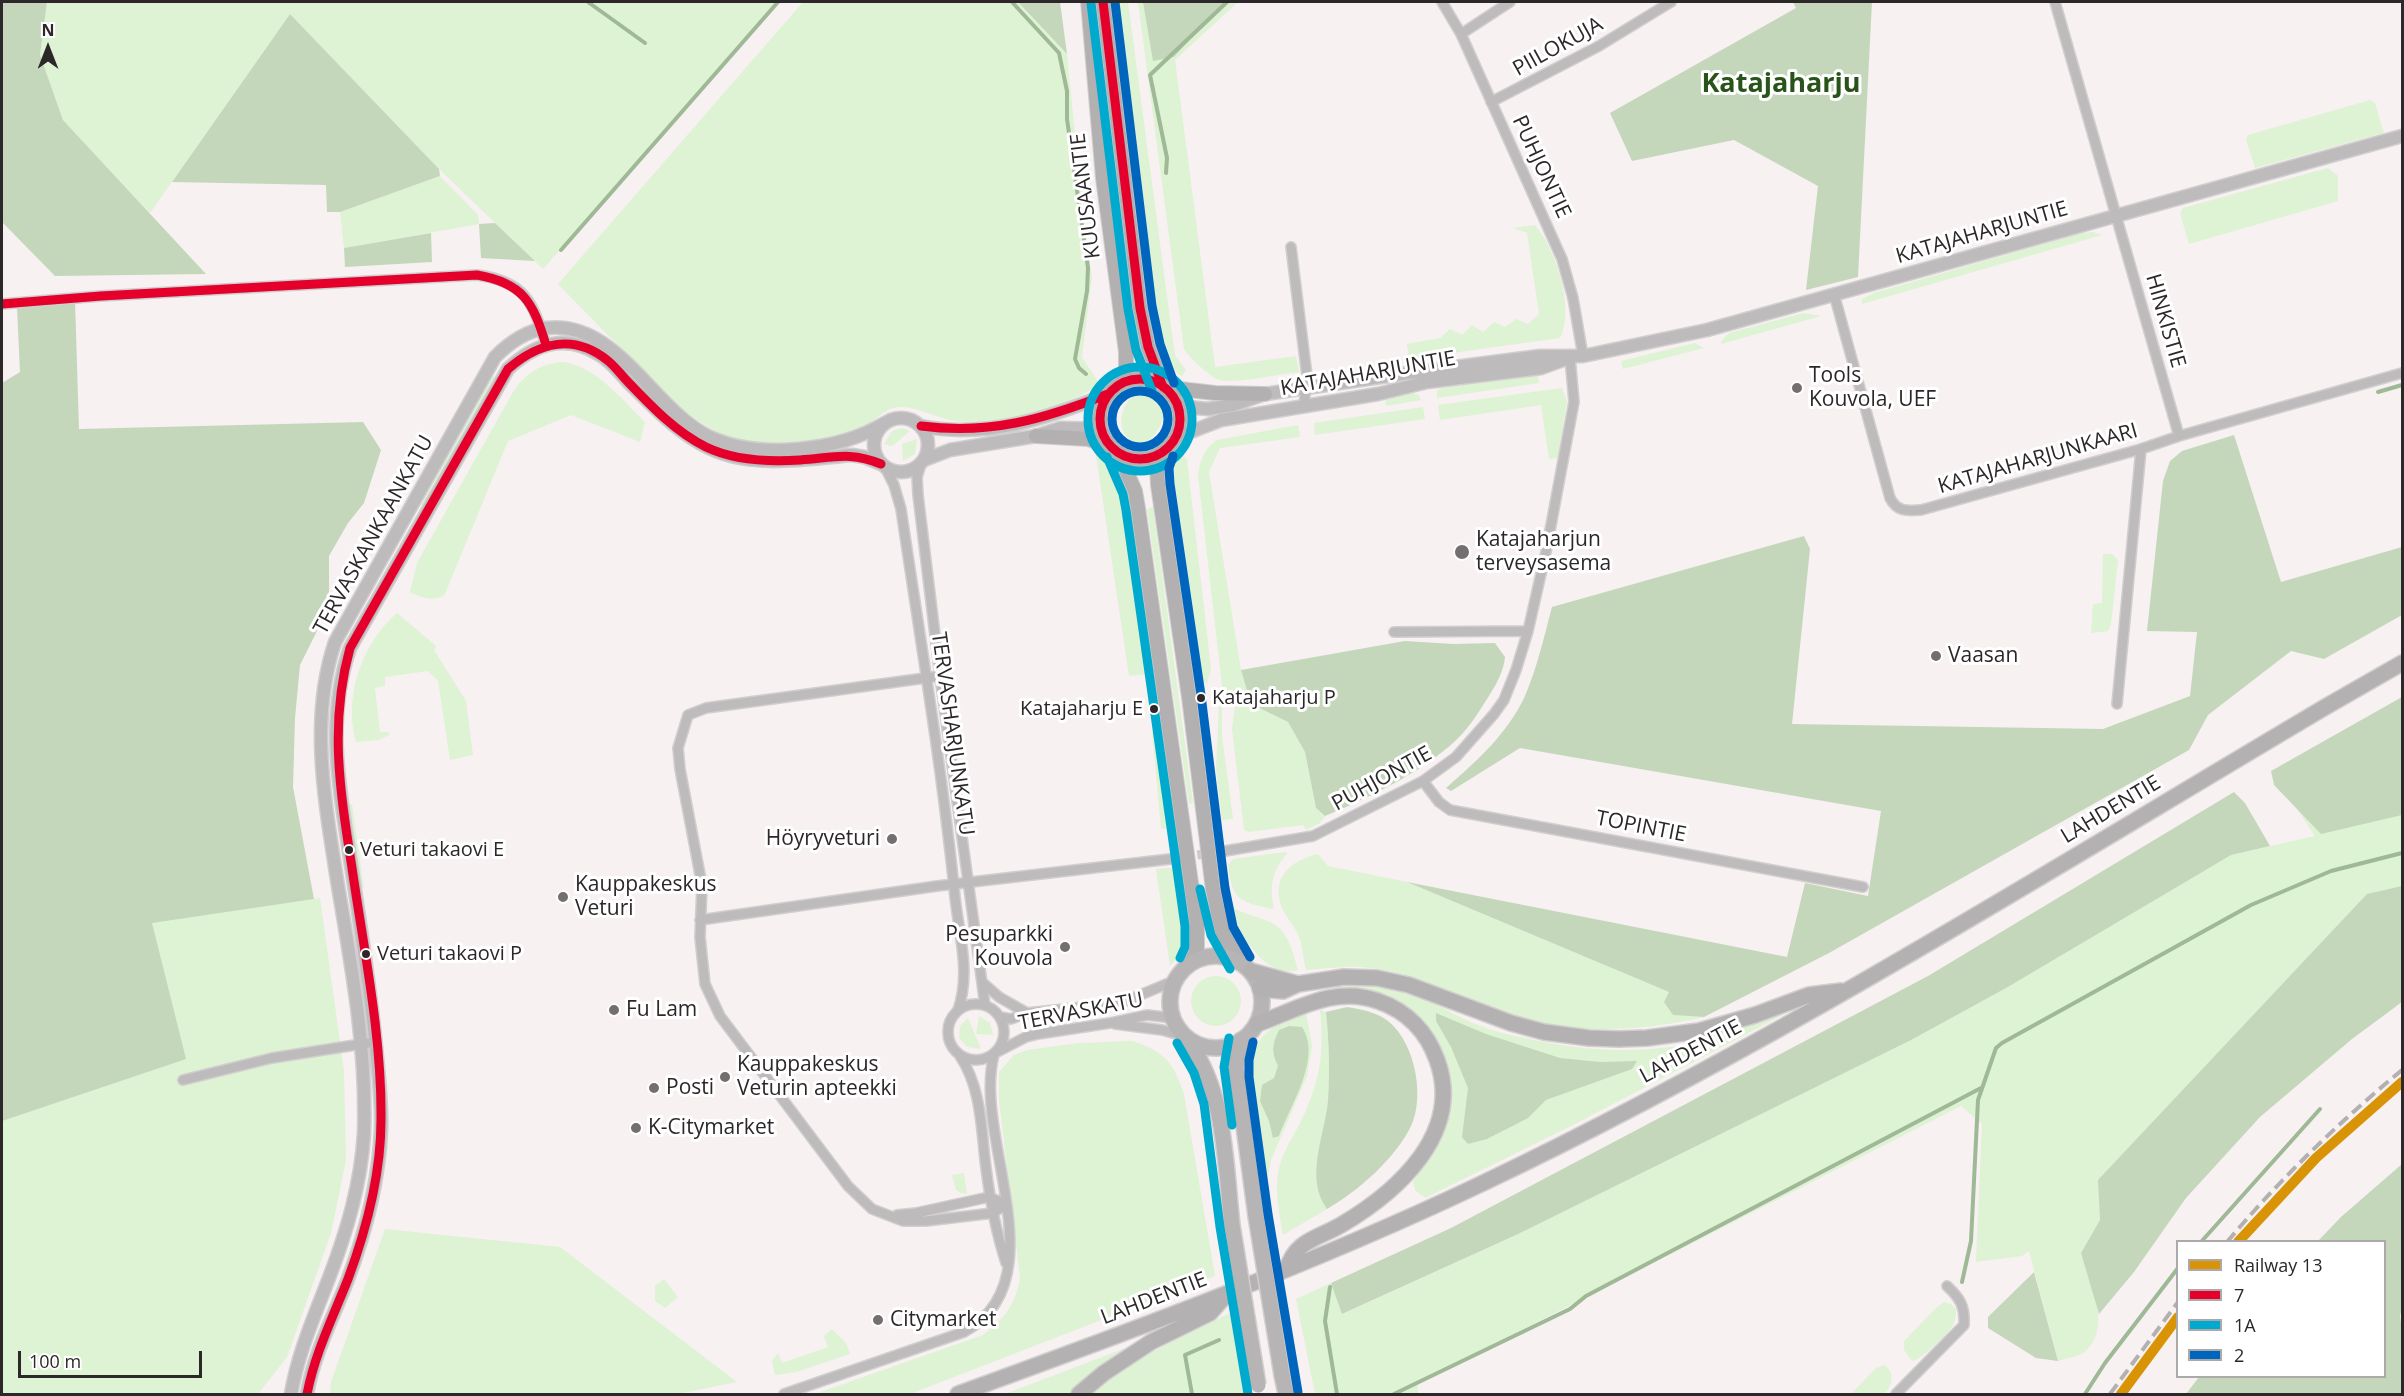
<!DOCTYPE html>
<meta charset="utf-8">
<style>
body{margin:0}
#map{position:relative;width:2404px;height:1396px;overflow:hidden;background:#f7f1f2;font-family:"Open Sans",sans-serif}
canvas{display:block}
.frame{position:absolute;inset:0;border:3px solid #2c2829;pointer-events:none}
.legend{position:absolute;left:2176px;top:1240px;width:210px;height:138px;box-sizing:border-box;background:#fff;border:2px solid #aba9a9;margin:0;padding:8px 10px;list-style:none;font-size:18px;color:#2c2829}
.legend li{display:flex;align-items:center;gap:12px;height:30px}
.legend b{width:30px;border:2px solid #aba9a9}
.north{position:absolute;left:18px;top:18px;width:60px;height:60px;-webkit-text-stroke:4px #fff;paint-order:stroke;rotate:0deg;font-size:16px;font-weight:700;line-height:24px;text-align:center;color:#2c2829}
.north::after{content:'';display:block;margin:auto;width:21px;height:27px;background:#2c2829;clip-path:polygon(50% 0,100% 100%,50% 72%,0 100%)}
.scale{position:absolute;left:18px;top:1351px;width:184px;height:27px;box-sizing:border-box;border:3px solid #2c2829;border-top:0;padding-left:8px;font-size:18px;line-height:21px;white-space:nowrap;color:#2c2829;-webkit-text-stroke:4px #fff;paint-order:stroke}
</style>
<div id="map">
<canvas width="2404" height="1396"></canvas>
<div class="frame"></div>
<ul class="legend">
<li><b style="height:8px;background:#d99306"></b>Railway 13</li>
<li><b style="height:8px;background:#e4002b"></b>7</li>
<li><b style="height:8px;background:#00a9ce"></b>1A</li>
<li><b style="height:8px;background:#0065bd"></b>2</li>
</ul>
<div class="north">N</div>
<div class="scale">100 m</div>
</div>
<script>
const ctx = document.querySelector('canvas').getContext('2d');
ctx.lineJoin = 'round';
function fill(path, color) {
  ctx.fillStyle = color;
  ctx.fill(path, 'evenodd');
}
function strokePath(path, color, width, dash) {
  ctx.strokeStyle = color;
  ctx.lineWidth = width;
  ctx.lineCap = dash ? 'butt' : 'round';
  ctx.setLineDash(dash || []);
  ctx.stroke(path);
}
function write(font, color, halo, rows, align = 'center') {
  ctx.font = font + ' "Open Sans",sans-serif';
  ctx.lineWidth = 6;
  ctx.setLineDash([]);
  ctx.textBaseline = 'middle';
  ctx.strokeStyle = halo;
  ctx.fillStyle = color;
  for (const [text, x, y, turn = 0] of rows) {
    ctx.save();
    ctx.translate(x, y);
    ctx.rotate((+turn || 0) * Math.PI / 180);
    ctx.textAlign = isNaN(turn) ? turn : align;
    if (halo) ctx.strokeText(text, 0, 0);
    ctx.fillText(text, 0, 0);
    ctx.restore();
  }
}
fill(new Path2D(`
 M47,2H779L543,269L439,169L290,14L150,213L63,120L40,55Z
 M803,2H1018L1067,54L1084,225L1092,276L1082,357L1100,385C1062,408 1000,427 956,421C937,419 918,406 899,407C884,408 876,421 864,427C845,435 827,438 807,441C721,454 689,418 634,362C609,336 583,310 558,284Z
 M1111,2H1128L1174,349L1176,357L1186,370L1182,376C1163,366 1157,335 1151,316Z
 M1138,2H1238L1175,60L1215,367L1296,356L1299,372C1280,374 1236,384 1219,380C1210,377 1189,357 1184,349Z
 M1101,65H1104L1135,332H1133L1116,217Z
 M2370,100L2375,103L2384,133L2255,168L2246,140L2248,135Z
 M2328,168L2338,176V201L2189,244L2180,213L2183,208Z
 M440,176L478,215L479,224L344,248L340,212Z
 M1535,225C1556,249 1575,309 1560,338L1409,359L1407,344L1440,338L1450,329L1462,335L1472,325L1483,332L1494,322L1505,327L1516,319L1528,324L1539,314L1527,233L1513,228Z
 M2093,232L2102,235L1862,304V299L1874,293L2081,233Z
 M1804,313L1821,316L1721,344L1722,340L1729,333Z
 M1695,343L1704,348L1623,369L1621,361Z
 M564,362C598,368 621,399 645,422L640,442L571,415L508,441L444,596C431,601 422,598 410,592L417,563L513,392C526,373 541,363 564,362Z
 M490,375L496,378L432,493L424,506L419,505Z
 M1538,375L1539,383L1437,398V391L1441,388Z
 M1562,388L1567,402L1558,458L1549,459L1541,405L1440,420L1438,405Z
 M1138,391C1157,393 1170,409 1159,428C1155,435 1149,439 1145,447C1128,444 1117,429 1123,411C1125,403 1132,397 1138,391Z
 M1411,393L1419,395L1421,400L1386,406L1385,399Z
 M1423,407L1425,419L1315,435L1314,423Z
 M1298,425L1300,437L1220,448L1209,472L1241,670L1251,704L1288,722L1305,752L1316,808L1325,816L1320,823L1306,830L1303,825L1249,832L1244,830L1232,729L1235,706L1222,686L1198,475C1200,461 1204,448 1217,440Z
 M902,428L910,431L892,446L884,444L892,431Z
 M917,439L915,454L903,461L902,444Z
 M1178,452L1187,459L1188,468L1211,669L1207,684L1203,681L1195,656L1168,493V470Z
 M1096,455L1108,465L1117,476L1129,510L1148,656L1147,674L1129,676Z
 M1153,507L1193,803L1189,804L1147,509Z
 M2103,554H2112L2118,560L2111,624L2108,631L2091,633L2093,604L2102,603Z
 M397,613L436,646L434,650L466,701L473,755L450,760L438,681L428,671L385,677V686L375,688L380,732H389V735L378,740L356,742C343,697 362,643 397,613Z
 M1219,706H1222V736L1233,819L1222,820L1216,769Z
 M2402,706V983L2099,1187L2100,1220L2081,1254C2090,1283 2113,1327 2085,1352C2079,1357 2066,1358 2058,1361L2029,1251L2022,1256L1976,1262L1982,1124L1961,1106L1457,1363L1417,1381L1418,1393L1414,1394H1315L1296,1299L1331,1283L1343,1314L1516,1235L2231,855L2315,836L2285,791Z
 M1152,731H1156L1163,748L1174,828L1161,829Z
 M352,804L364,888L360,889L348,805Z
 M1285,852L1287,854C1272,870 1269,886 1274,908L1271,909C1239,901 1232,900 1228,865L1233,859Z
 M1318,854L1328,866L1407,882L1669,992L1673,1015L1704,1017C1643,1031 1578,1035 1517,1018C1465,1003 1416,970 1361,967C1343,966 1324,969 1306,970C1303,959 1303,947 1299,937C1295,926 1287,919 1282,908C1270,878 1291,860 1318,854Z
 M1170,868L1177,870L1181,878L1188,937L1180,955L1170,966L1156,869Z
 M320,898L344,1071L346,1160L331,1233L287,1357L258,1394H2V1120L150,922Z
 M1230,906C1243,914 1256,916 1270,922C1288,930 1293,953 1298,970C1265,980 1238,932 1230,906Z
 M1191 1001a25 25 0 1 1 50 0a25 25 0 1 1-50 0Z
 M1353,985C1380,986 1404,990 1429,1001C1445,1008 1461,1019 1478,1025C1499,1034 1522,1037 1544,1042C1601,1053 1661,1054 1716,1037C1744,1028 1771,1017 1798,1007L1573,1125L1425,1198L1415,1190L1413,1182L1440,1139L1447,1121L1450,1091L1416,1015L1389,996L1367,989H1335V986Z
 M1320,1010L1326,1012C1329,1041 1330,1070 1328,1100C1325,1131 1307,1182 1327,1209L1283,1235C1279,1211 1273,1185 1281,1161C1287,1145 1297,1130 1304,1115C1321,1077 1324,1051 1320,1010Z
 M1306,1012L1312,1046L1307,1076L1271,1160L1265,1192L1249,1069L1256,1046L1263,1036L1273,1027Z
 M979,1016L990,1023L993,1035L976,1034Z
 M968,1018L981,1049L967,1047L959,1038L960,1026Z
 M1133,1041C1166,1053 1173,1062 1184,1094L1215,1276L910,1394H815L983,1335C1004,1318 1015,1307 1020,1278L999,1100V1072L1014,1055L1027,1050L1079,1043Z
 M964,1173L967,1194L961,1193L956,1190L952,1175Z
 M385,1229L560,1247L737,1382L678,1394H330L331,1382Z
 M664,1279L678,1297L665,1308L655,1301V1286Z
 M1944,1302L1951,1304L1956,1309C1956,1314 1956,1318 1954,1323C1951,1332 1921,1360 1912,1361L1904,1350V1341L1937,1307Z
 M1234,1311L1249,1394H1091C1133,1358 1184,1336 1234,1311Z
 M832,1329L846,1343L850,1354L796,1372L775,1375L772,1361L778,1353L782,1363L828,1347L824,1336Z
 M1128,1347L1129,1349L1109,1361L1070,1394H1005Z
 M1885,1365C1895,1375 1893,1385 1884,1394H1851L1876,1368Z`), '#def2d4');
fill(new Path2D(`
 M2,2H47L40,55L63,120L206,274L55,276L2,222Z
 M1018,2H1060L1067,54Z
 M1143,2H1224L1174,57L1153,61Z
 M1793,2H1872L1858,277L1806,290L1818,186L1734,140L1632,161L1610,113L1796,8Z
 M290,14L439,169L440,176L340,212H327L326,185L172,182Z
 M495,223L535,261L481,258L479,224Z
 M431,233L432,262L345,267L344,248Z
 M75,301L79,429L363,422L381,450L364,503L348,523L329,556V599L316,633L300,665L295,718L293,787L314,899L152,923L186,1059L2,1121V383L20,372L17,308Z
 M2234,435L2281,582L2402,547V615L2324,659L2291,651L2208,715L2189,750L1829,953L1704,1017L1673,1015L1664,1002L1669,992L1407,882L1787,957L1805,883L1868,896L1881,811L1520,748L1451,791L1446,788C1476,762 1508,733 1525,696C1537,668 1544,637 1552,607L1804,536L1810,549L1792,724L2103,729L2190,696L2197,632L2147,631L2163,481L2170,461L2182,451Z
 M1405,641L1453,644L1495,643L1505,657C1504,671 1495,687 1487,699C1480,710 1472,723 1463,733C1431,768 1369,798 1325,816L1316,808L1305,752L1288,722L1251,704L1241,670Z
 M2402,697V815L2321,834L2274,785L2271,771Z
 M2234,792L2245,803L2270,846L2231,855L2006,988L1911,1040L1516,1235L1342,1314L1331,1283L1451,1228L1928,976Z
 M2402,886V1002L2352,1039L2260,1117L2186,1198L2134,1272L2099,1314L2081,1253L2100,1220L2098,1180L2367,894Z
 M1347,1007C1359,1009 1371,1011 1382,1017C1414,1035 1426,1095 1411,1126C1396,1158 1357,1192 1327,1209C1304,1178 1325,1135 1328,1100C1330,1071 1329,1041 1326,1012Z
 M1436,1013L1486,1034L1560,1058L1600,1062L1637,1061L1632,1069L1546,1100L1528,1118L1487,1139L1468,1144L1462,1137L1468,1088L1451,1047L1436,1021Z
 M1289,1026L1302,1027C1322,1058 1291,1104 1279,1136L1273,1138L1269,1121L1260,1101L1262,1085L1274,1078L1278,1066C1271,1051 1272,1045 1279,1030Z
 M2402,1164V1307L2400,1316L2402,1329V1394H2186L2199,1377L2384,1376V1242L2318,1241L2341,1217Z
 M2034,1272L2058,1361L2036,1358L1988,1328V1317Z`), '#c4d7bb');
strokePath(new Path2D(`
 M588,2L645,43
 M1012,2L1059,53L1067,91V119L1088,268L1087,291L1075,359L1079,368L1086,374
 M1166,173L1167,158L1150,75L1227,2
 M561,250L778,2
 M2378,392L2402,385
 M2201,1242L2320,1109
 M1962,1282L1971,1241L1978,1100L1996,1048L2002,1043L2251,905L2331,871L2402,853
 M1330,1287L1325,1321L1337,1394
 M1192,1394L1185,1355L1219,1340
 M1394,1394L1570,1309L1586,1296L1981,1088
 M2085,1394L2105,1363L2178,1268`), '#9fb895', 4);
strokePath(new Path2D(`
 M1184,857L1225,851`), '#cec9ca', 9, [9, 4.5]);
const minor = new Path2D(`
 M1442,2L1461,34L1562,259L1573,298L1583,356
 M2055,2L2179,436
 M1461,34L1510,2
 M1491,102L1599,46L1671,2
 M1291,247L1307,376L1304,405
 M1834,294L1890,498C1897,512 1907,511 1921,510L2141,449L2179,436L2402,373
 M2,304L101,296L477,275C525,281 533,302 546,345
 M921,464L917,477L918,495L940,676L985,1005
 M885,467L894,485L901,509C920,638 942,768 955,897C959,935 971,973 958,1010
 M1394,632L1528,631
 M940,676L706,708L688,715L678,748L680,769L702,885L700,937L705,984L720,1016L848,1186L872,1209L903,1221H926L993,1213L1006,1204
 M2117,704L2141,449
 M1423,781L1439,802L1450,810L1863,887
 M1225,851L1313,836L1423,781L1456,757L1494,714L1504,700L1516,670L1528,631L1546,552L1574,402L1570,357
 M700,920L937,886L1179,858
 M982,982L999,997L1027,1013
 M948 1032a28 28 0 1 1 56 0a28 28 0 1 1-56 0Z
 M1000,1017L1011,1019L1027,1013L1113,1004L1126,1001L1176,980
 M1115,1024L1162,1030L1187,1037
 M997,1052L1026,1037L1038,1034L1110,1023L1147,1015L1173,1018
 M960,1056C982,1089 981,1130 986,1168C990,1200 996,1232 1006,1263
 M183,1080L272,1058L368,1043
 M897,1215L916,1213L989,1197L1006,1204
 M784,1394L964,1332C1060,1280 972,1136 994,1055
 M1896,1394L1964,1325C1965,1306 1960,1298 1947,1286`);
const tertiary = new Path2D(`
 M1177,406L1208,409L1233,405L1265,394L1401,374L1540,356H1583L1707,330L2402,136
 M874 445a27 27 0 1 1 54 0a27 27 0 1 1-54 0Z
 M921,426C986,439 1048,418 1108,394
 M1175,438L1221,420L1378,394L1427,382L1541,368L1563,360
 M924,460L950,450L1036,436L1061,428L1101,429
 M291,1394C298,1353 314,1317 329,1278C347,1231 361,1184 364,1133C367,1048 351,964 337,880C325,802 309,719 335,642L495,357C509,343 525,331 546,328C616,319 652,408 708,436C758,460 839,451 885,423
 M307,1394C314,1353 333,1318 348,1279C366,1231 379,1181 381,1129C382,1105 379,1081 377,1057C371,990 360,924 350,858C339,787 326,718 350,648L508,369C534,344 565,333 598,354C610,360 619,372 628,382C653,406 677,433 709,448C753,469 806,459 852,455L864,457L881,464`);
const secondary = new Path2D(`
 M1088,2L1103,178L1126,352V371L1121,384
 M1103,2L1140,308L1148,347L1163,387
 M1100 419a40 40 0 1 1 80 0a40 40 0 1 1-80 0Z
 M1163,387L1215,393L1265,394
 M1036,436L1088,439L1111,447
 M1118,452L1135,491L1138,508L1197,925V949L1191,963
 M1161,453L1157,467L1158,485L1189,697L1213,890L1222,931L1240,963`);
const primary = new Path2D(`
 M1170 1002a46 46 0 1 1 92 0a46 46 0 1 1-92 0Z
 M1188,1040C1226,1095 1225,1160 1232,1225
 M1241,1040L1236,1067L1256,1216
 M1282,1375L1286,1394`);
const trunk = new Path2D(`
 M1251,971L1298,984
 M1260,989L1283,991L1298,984L1344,977L1377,978L1409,985L1511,1023L1544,1032L1589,1038L1619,1039L1647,1038L1699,1031L1755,1015L1809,995L1841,991
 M1257,1024C1296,1010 1335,985 1378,1001C1407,1011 1427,1032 1437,1060C1464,1133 1397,1192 1341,1225C1317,1239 1296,1240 1287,1269
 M958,1394C1134,1330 1311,1265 1481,1184C1773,1045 2048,871 2327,706L2402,663
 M1079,1394L1104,1373L1151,1342L1210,1313L1225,1296`);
strokePath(minor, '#d2cecf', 12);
strokePath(tertiary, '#d2cecf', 15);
strokePath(secondary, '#d2cecf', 16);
strokePath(primary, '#d2cecf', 18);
strokePath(trunk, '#d2cecf', 18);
strokePath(minor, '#bdbbbb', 9);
strokePath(tertiary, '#bdbbbb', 12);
strokePath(secondary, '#b2b0b1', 14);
strokePath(primary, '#b6b4b4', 15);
strokePath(trunk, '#b3b1b1', 15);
strokePath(new Path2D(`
 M2227,1242C2280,1179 2339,1122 2402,1070
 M2110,1394L2178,1302`), '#b2b0b1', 4, [12, 6]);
const primaryBridge = new Path2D(`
 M1256,1216L1282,1375
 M1232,1225L1258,1385`);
strokePath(primaryBridge, '#d2cecf', 18, []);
strokePath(primaryBridge, '#b6b4b4', 15);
strokePath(new Path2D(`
 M1103,2L1140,308L1148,347L1163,387
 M2,304L101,296L477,275C523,283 533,302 546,345
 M1100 419a40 40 0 1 1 80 0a40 40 0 1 1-80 0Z
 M921,426C990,435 1045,419 1108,394
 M307,1394C315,1353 333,1317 348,1279C367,1228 381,1174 381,1120C382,1036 364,951 352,868C340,791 329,724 350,648L508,369C538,343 573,333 607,360C615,366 621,375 629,383C652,407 676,432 706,447C735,461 769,462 800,460C832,458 850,451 881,464`), '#e4002b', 9);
strokePath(new Path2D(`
 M1091,3L1128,309L1136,350L1152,391
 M1088 419a52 52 0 1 1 104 0a52 52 0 1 1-104 0Z
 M1107,457L1123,494L1126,510L1185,926V947L1180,958
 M1200,889L1211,935L1230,969
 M1229,1038L1224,1067L1232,1125
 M1177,1043L1194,1073L1204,1104L1220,1227L1248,1394`), '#00a9ce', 9);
strokePath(new Path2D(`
 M1115,2L1152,306L1160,344L1174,383
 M1112 419a28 28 0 1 1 56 0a28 28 0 1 1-56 0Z
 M1173,456L1169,468L1170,484L1201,695L1225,888L1233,927L1250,957
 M1253,1042L1249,1060V1077L1268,1214L1298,1392`), '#0065bd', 9);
strokePath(new Path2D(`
 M2238,1242L2316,1158L2402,1082
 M2121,1394L2178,1317`), '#d99306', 10);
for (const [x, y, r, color] of [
 [1797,388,6,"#736e6f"],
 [1462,552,8,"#736e6f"],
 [1936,656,6,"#736e6f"],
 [1201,698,5,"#2c2829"],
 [1154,709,5,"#2c2829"],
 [892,839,6,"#736e6f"],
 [349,850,5,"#2c2829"],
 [563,897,6,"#736e6f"],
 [1065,947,6,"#736e6f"],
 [366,954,5,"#2c2829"],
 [614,1010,6,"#736e6f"],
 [725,1077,6,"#736e6f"],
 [654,1088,6,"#736e6f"],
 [636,1128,6,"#736e6f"],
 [878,1320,6,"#736e6f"]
]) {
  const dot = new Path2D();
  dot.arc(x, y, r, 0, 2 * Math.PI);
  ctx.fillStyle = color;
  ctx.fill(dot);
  strokePath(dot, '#fff', 2);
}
write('20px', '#2c2829', '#fff', [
 ["Katajaharju P",1212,698],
 ["Katajaharju E",1143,709,"right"],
 ["Veturi takaovi E",360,850],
 ["Veturi takaovi P",377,954]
], 'left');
write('21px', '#2c2829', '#fff', [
 ["PIILOKUJA",1558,47,-29],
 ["PUHJONTIE",1541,167,65],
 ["KUUSAANTIE",1086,196,-97],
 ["KATAJAHARJUNTIE",1982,233,-16],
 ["HINKISTIE",2165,321,74],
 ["KATAJAHARJUNTIE",1368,374,-10],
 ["KATAJAHARJUNKAARI",2038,459,-16],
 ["TERVASKANKAANKATU",374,535,-61],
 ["TERVASHARJUNKATU",952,734,82],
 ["PUHJONTIE",1382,779,-29],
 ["LAHDENTIE",2111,810,-31],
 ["TOPINTIE",1641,827,11],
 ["TERVASKATU",1081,1012,-11],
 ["LAHDENTIE",1691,1052,-28],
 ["LAHDENTIE",1154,1299,-21]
]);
write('21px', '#2c2829', '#fff', [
 ["Tools",1809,376],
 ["Kouvola, UEF",1809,400],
 ["Katajaharjun",1476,540],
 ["terveysasema",1476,564],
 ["Vaasan",1948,656],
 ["Höyryveturi",880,839,"right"],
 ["Kauppakeskus",575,885],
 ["Veturi",575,909],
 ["Pesuparkki",1053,935,"right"],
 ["Kouvola",1053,959,"right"],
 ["Fu Lam",626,1010],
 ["Kauppakeskus",737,1065],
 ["Veturin apteekki",737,1089],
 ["Posti",666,1088],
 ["K-Citymarket",648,1128],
 ["Citymarket",890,1320]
], 'left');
write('bold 27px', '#285319', '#fff', [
 ["Katajaharju",1781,84]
]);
</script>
